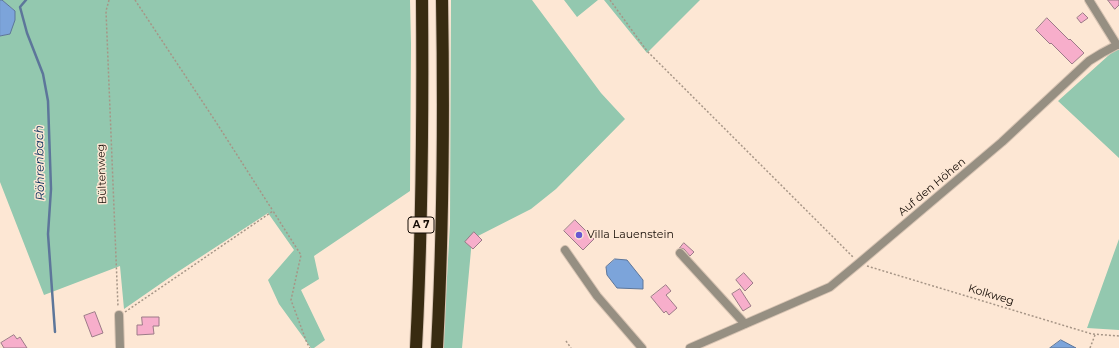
<!DOCTYPE html>
<meta charset="utf-8">
<style>
body{margin:0}
canvas{display:block;background:#fde7d4}
</style>
<canvas width="1119" height="348"></canvas>
<script>
const ctx = document.querySelector('canvas').getContext('2d');
ctx.lineJoin = 'round';
function fill(path, color) {
  ctx.fillStyle = color;
  ctx.fill(path, 'evenodd');
}
function strokePath(path, color, width, dash) {
  ctx.strokeStyle = color;
  ctx.lineWidth = width;
  ctx.lineCap = dash ? 'butt' : 'round';
  ctx.setLineDash(dash || []);
  ctx.stroke(path);
}
function write(font, color, halo, rows, align = 'center') {
  ctx.font = font + ' Montserrat,sans-serif';
  ctx.lineWidth = 3;
  ctx.setLineDash([]);
  ctx.textBaseline = 'middle';
  ctx.strokeStyle = halo;
  ctx.fillStyle = color;
  for (const [text, x, y, turn = 0] of rows) {
    ctx.save();
    ctx.translate(x, y);
    ctx.rotate((+turn || 0) * Math.PI / 180);
    ctx.textAlign = isNaN(turn) ? turn : align;
    if (halo) ctx.strokeText(text, 0, 0);
    ctx.fillText(text, 0, 0);
    ctx.restore();
  }
}
fill(new Path2D(`
 M2,0H410L411,44L410,191L314,256L319,279L301,290L325,340L314,348H311L279,304L268,280L294,250L268,213L176,273L124,309L120,266L44,295L0,182V36L10,34L15,11Z
 M451,0H532L601,93L625,119L556,189L531,209L472,239L462,348H443L450,224Z
 M564,0H598L577,17Z
 M604,0H700L647,53Z
 M1119,46V158L1058,101Z
 M1119,239V330L1087,328Z`), '#93c8af');
const water = new Path2D(`
 M0,0H2L15,11V20L10,34L0,36Z
 M615,259L627,260L643,280V289L617,288L607,275L606,267Z
 M1061,340L1076,348H1050Z`);
fill(water, '#7ca4da');
strokePath(water, '#5d769a', 1);
strokePath(new Path2D(`
 M26,0L20,7L27,33L43,74L48,101L51,189L48,234L55,332`), '#5d769a', 2.5);
const building = new Path2D(`
 M1108,0H1119V5L1115,9Z
 M1083,13L1088,18L1081,23L1077,18Z
 M1047,18L1069,40L1070,39L1084,53L1072,64L1051,43L1050,44L1036,30Z
 M575,220L594,239L583,250L564,231Z
 M474,232L482,240L473,249L465,242Z
 M684,243L694,252L690,256L684,249L680,248Z
 M744,273L753,283L745,291L736,280Z
 M666,285L671,291L666,295L677,308L669,315L666,311L664,313L651,297Z
 M740,289L751,306L743,311L732,294Z
 M95,312L103,333L92,337L84,316Z
 M142,317H159V326H153L154,334L137,335V325H142Z
 M14,335L17,339L20,337L27,348H4L1,343Z`);
fill(building, '#f7aecb');
strokePath(building, '#9c7b88', 1);
const minor = new Path2D(`
 M1089,0L1117,45
 M565,250L597,296L642,348
 M680,253L745,324
 M119,315L120,348
 M690,348L830,287L859,263L1002,142L1089,61L1102,53L1117,45H1119`);
const highway = new Path2D(`
 M416,348C422,232 423,116 422,0
 M437,348C443,232 444,116 442,0`);
strokePath(minor, '#d8c4b3', 10);
strokePath(highway, '#d8c4b3', 14);
strokePath(new Path2D(`
 M109,0L106,11L118,307
 M135,0L214,119L273,211
 M610,0L647,51L854,258
 M867,266L1092,334L1119,336
 M125,312L273,211L301,255L291,300L307,343L310,348
 M566,341L571,348
 M1090,348L1095,335`), '#a69586', 1.5, [2, 2]);
strokePath(minor, '#968f82', 8);
strokePath(highway, '#382b11', 12);
for (const [x, y, r, color] of [
 [579,235,4,"#6658d1"]
]) {
  const dot = new Path2D();
  dot.arc(x, y, r, 0, 2 * Math.PI);
  ctx.fillStyle = color;
  ctx.fill(dot);
  strokePath(dot, '#fde7d4', 1.5);
}
for (const [x, y, w] of [
 [421,225,26]
]) {
  const box = new Path2D();
  box.roundRect(x - w / 2, y - 8, w, 16, 3);
  ctx.fillStyle = '#fde7d4';
  ctx.fill(box);
  strokePath(box, '#150c05', 1);
}
write('bold 10px', '#150c05', null, [
 ["A 7",421,225]
]);
write('11px', '#150c05', '#fde7d4', [
 ["Bültenweg",102,174,-92],
 ["Auf den Höhen",932,187,-40],
 ["Kolkweg",991,295,17]
]);
write('11px', '#150c05', '#fde7d4', [
 ["Villa Lauenstein",587,235]
], 'left');
write('italic 12px', '#012959', '#fde7d4', [
 ["Röhrenbach",40,163,-91]
]);
</script>
